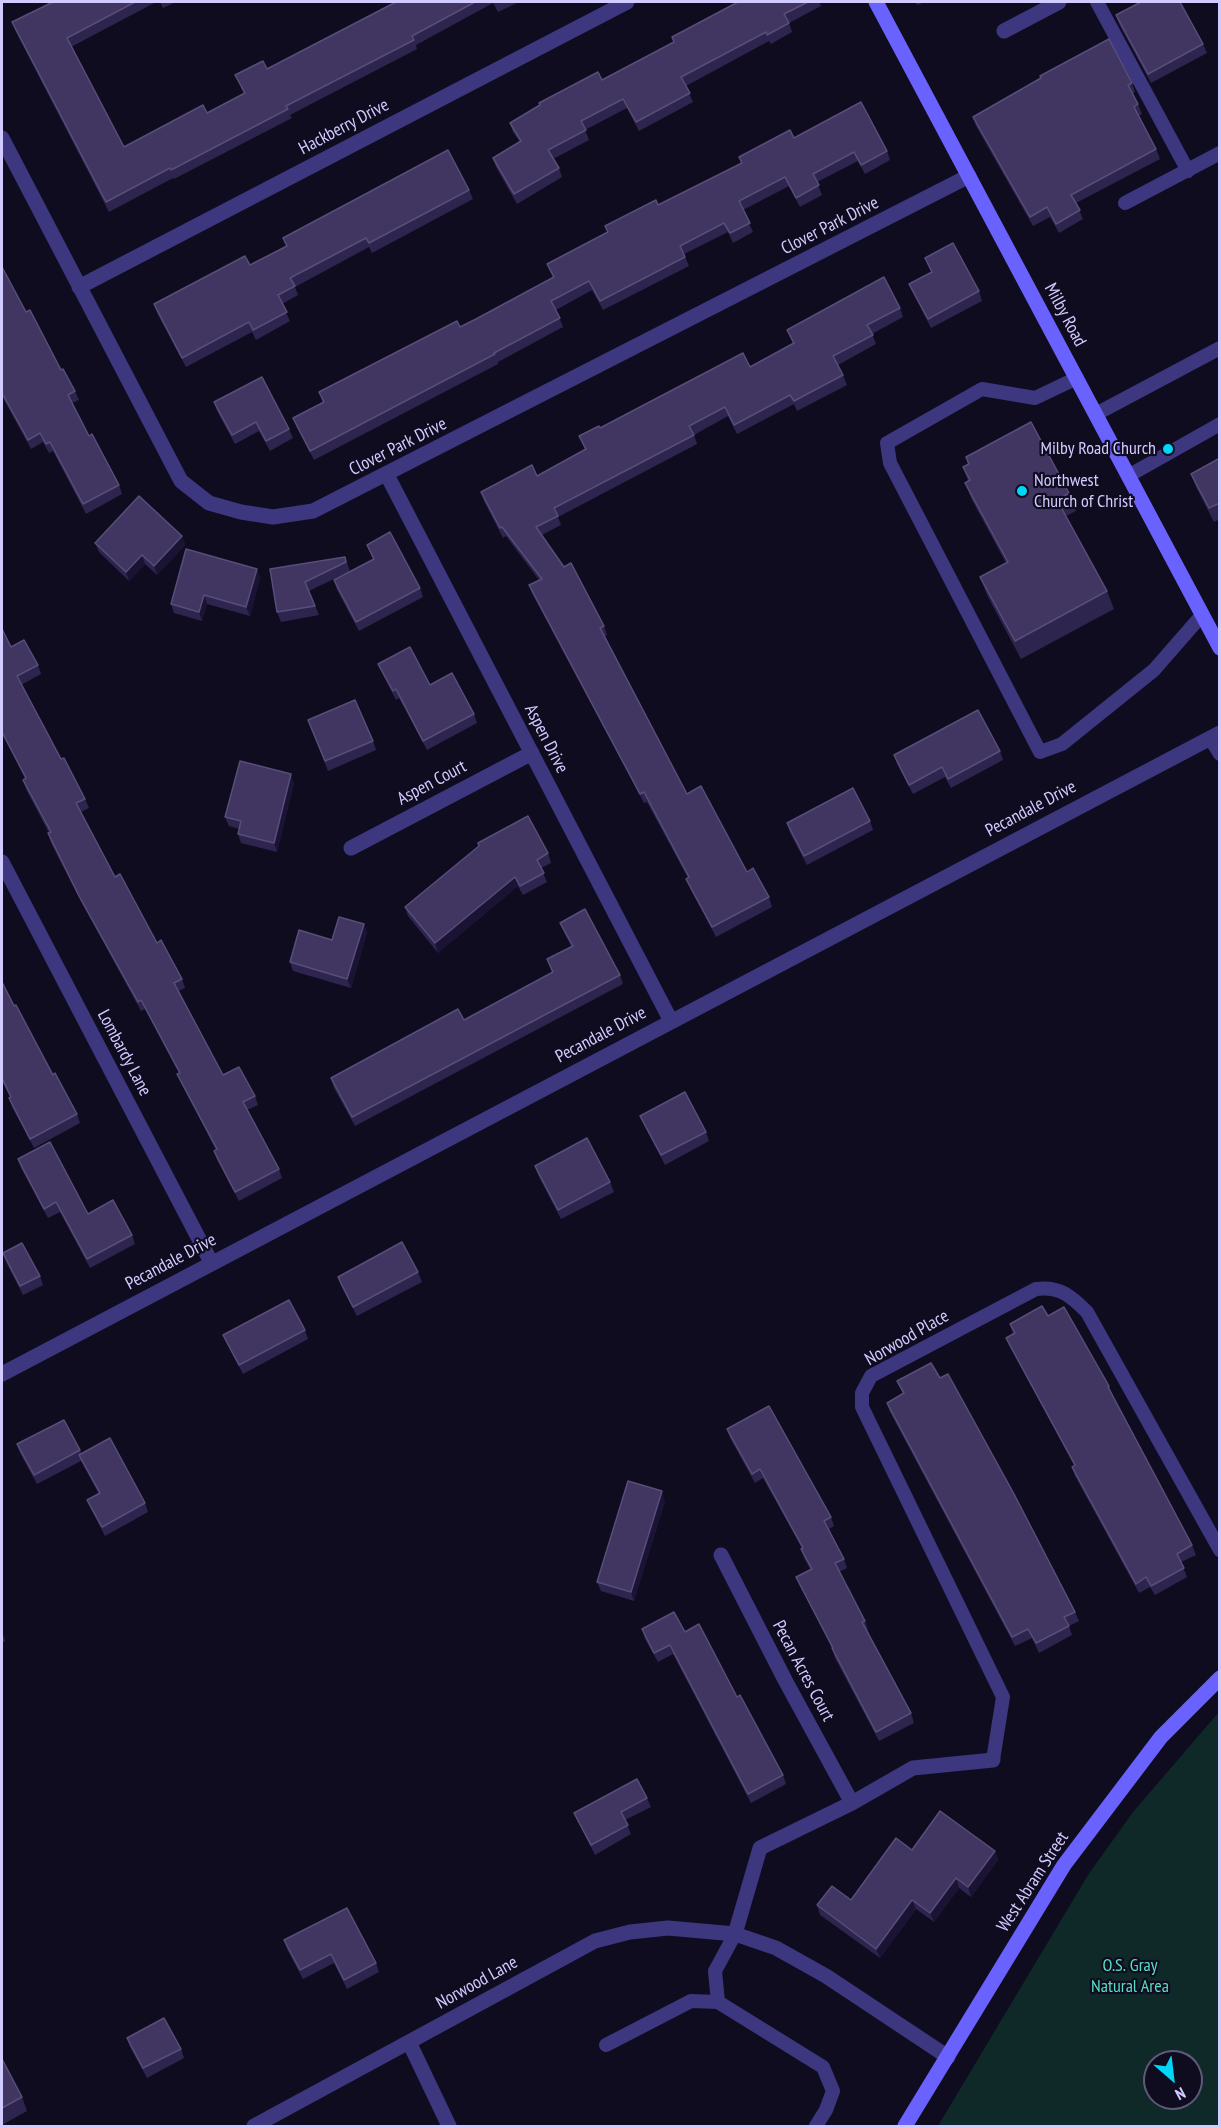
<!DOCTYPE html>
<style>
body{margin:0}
#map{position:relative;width:1221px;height:2128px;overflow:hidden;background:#100c20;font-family:"PT Sans Narrow",sans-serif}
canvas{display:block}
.frame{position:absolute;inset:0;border:3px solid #d2cbff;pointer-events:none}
.north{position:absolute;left:1143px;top:2050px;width:60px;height:60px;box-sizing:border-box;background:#100c20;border:2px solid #5e5879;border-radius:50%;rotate:152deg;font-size:16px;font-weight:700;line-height:24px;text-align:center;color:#d2cbff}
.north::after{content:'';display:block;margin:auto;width:21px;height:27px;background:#00d7f6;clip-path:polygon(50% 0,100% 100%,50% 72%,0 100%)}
</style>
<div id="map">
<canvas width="1221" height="2128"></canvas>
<div class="frame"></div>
<div class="north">N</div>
</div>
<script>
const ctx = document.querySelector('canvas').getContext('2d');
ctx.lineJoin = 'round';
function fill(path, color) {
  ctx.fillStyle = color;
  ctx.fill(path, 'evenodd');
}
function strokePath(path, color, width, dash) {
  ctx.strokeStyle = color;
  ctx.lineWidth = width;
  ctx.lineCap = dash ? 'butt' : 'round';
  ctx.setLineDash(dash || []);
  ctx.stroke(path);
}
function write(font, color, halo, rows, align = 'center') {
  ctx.font = font + ' "PT Sans Narrow",sans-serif';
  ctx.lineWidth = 4.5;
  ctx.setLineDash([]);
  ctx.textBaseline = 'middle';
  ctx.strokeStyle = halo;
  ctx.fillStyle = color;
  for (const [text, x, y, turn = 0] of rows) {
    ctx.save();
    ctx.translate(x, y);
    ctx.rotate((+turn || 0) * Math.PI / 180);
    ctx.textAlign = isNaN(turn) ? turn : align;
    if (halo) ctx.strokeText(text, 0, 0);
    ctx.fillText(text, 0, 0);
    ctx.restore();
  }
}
fill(new Path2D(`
 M1219,1712V2126H938L1088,1875L1133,1812ZM1155,2062H1191V2098H1155Z`), '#0f2929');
strokePath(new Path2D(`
 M1097,2L1188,171
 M1125,203L1220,153
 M1077,378L1035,398L982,389L887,443L890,463L1040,752L1062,744L1154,670L1202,615
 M1096,414L1220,348
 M1128,476L1220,424
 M1210,738L1220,754
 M993,1760L1003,1697L862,1407V1393L871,1376L1036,1289C1060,1286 1071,1296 1087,1312L1220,1550
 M735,1934L715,1971L718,2002L823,2067L833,2091L826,2110L816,2126
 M606,2045L691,2001L718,2002`), '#3c377f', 14);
strokePath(new Path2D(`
 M1004,31L1059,2
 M2,138L181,481L209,503L241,512L273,517L313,511L969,176
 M79,287L627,2
 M387,475L671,1021
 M351,848L532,753
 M2,862L211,1262
 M2,1374L1220,733
 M721,1555L785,1680L852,1803
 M735,1934L760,1848L852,1803L913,1768L993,1760
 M409,2042L449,2126
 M254,2126L595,1941L630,1932L668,1928L735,1934L776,1948L826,1976L948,2057`), '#3c377f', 15);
strokePath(new Path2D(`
 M876,2L1220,648
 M905,2126L1064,1865L1161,1737L1220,1678`), '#6a62ff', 15);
fill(new Path2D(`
 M53,2H156L71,47L124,147L207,113L244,94L235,75L267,69L396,2H519L498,12L493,3L416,45L417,49L290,115L292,118L174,179L173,178L109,212L16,32L12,22Z
 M160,2H176L163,8Z
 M738,2H819L821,6L789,23L792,32L771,44L769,41L686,86L693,102L639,131L627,108L585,130L589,140L553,159L559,168L562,177L517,204L496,167L493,158L520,142L513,132L510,123L602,80L674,42L672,37Z
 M915,2H925L917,5Z
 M1116,15L1203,44L1207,53L1151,83L1119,24Z
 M1132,83L1135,92L1133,93L1138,104L1142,114L1138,116L1156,149L1160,159L1076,203L1083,219L1059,233L1050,217L1033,226L976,126L973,117Z
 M794,138L887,151L890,160L865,174L858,161L817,182L822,195L800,207L789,186L743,210L753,232L733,243L728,232L684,254L689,266L603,310L592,290L556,310L563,327L498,362V364L314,460L297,428L293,418L323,403L319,392L476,319L553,278L547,264L607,232L605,226L658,205L741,163L739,157Z
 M469,190L473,199L372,253L369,247L295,287L298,295L282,304L290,321L256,340L252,332L186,367L157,313L154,304L250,265L286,246L283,238Z
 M925,258L979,291L982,301L931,328L913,293L909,284L931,272Z
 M2,267L26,312L75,391L79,400L72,403L89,436L119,485L122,494L86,514L53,451L49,453L43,442L31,449L2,396Z
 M900,308L903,317L872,334L876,344L838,365L843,375L847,385L797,411L794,404L737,434L728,416L694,435L697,444L558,517L561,525L542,535L604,626L607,635L605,636L687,794L747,872L769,897L772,907L716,937L690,888L686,879L688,878L647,802L644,803L533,595L529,585L539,580L506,536L503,538L484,501L481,492L537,476L585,450L579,436L750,367L793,344L787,330Z
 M214,402L289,429L293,438L270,451L259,431L235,444L217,411Z
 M966,457L1069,493L1076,511L1066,516L1107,591L1114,609L1021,659L987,595L980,577L1006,563L972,500L965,483L968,481L963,467L968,465Z
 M1220,458V519L1214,522L1196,487L1191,474Z
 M182,536L185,545L157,575L145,564L129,581L99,552L95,543Z
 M367,545L420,588L423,597L359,631L337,590L334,580L373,559Z
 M345,557L350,571L309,591L319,615L281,622L277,612L270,569Z
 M257,569L260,578L250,616L207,604L202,621L174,613L171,604Z
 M2,629L11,647L38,665L41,674L21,685L61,759L85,799L89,808L81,812L115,877L157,943L182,979L185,988L179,991L223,1075L255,1096L258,1105L247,1110L279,1169L282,1178L239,1201L217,1160L214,1151L216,1150L181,1083L177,1074L179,1073L145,1009L141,1011L83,905L51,843L48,833H49L26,789L23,780L25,778L2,734Z
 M378,664L430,685L474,714L477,723L427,750L399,698L396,700L382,673Z
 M308,720L373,741L376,750L328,771Z
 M1000,751L1003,760L951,788L945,777L913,794L897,764L894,755Z
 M294,783L277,852L241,843L238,834L239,829L229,826L225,817Z
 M870,821L873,830L807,865L790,833L787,823Z
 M548,853L551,863L541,868L547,882L523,895L518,886L438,953L408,916L405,907Z
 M560,923L620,975L623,984L355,1126L334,1088L331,1078L464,1020L552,973L547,959L571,946L564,932Z
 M364,924L367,933L351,988L293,971L290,962Z
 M2,982L53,1075L77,1114L80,1123L34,1148L12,1107L9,1098L10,1097L2,1081Z
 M640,1116L706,1132L709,1141L665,1165L644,1125Z
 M18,1159L88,1214L132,1235L135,1244L90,1268L60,1212L48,1218L21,1168Z
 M535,1166L610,1182L614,1192L561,1219L538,1175Z
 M3,1253L40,1276L43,1285L23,1295L6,1262Z
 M418,1272L422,1282L357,1316L341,1286L338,1277Z
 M1048,1316L1109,1386L1113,1396L1192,1545L1196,1555L1181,1562L1187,1577L1155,1595L1150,1587L1139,1593L1075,1476L1072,1467L1074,1465L1010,1347L1006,1338L1013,1334L1010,1324Z
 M305,1330L308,1339L243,1374L227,1344L223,1335Z
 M940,1378L1075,1612L1079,1621L1069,1626L1072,1635L1039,1653L1032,1638L1015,1646L890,1412L887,1403L903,1394L897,1381Z
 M727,1429L831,1517L834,1526L829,1529L844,1559L847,1568L839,1572L865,1621L868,1630H867L911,1713L914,1723L879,1741L835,1658L832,1648L800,1586L796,1577L810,1569L804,1558L801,1549L802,1548L763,1478L755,1483L730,1438Z
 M17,1444L80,1450L81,1453L145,1503L148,1512L105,1536L91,1509L87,1500L99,1494L81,1461L37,1484L20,1453Z
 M665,1501L634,1601L601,1591L597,1582Z
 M642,1629L685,1632L783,1775L786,1784L751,1803L673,1654L658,1662L645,1639Z
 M2,1631L5,1641L2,1643Z
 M647,1798L651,1807L625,1820L631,1834L595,1855L578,1822L574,1813Z
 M912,1850L995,1851L998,1860L971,1897L959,1888L934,1922L916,1909L880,1958L820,1915L817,1905L851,1900Z
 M284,1940L376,1963L379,1972L347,1989L334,1963L303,1979L287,1949Z
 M127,2038L181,2049L184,2058L147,2078L130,2047Z
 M2,2059L22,2097L27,2111L2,2125Z`), '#2e254e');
fill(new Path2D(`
 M182,536L185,545L157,575L154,566Z
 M142,555L145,564L129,581L126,572Z
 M257,569L260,578L250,616L246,607Z
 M204,595L207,604L202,621L199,612Z
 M291,774L294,783L277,852L274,843Z
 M515,877L518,886L438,953L435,943Z
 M364,924L367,933L351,988L347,979Z
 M662,1491L665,1501L634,1601L631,1592Z
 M995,1851L998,1860L971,1897L968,1887Z
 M956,1878L959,1888L934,1922L930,1913Z
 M912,1900L916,1909L880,1958L876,1949Z`), '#1b1334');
const building = new Path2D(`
 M53,2H135L67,38L124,147L203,105L207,113L245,93L235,75L263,61L267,69L396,2H475L412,36L414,40L286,106L288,109L171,170L170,168L106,202L12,22Z
 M738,2H808L784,14L789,23L767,35L766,32L681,77L690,93L636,122L623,99L581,121L586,130L548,150L559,168L514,194L493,158L521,141L510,123L540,105L539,103L598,72L602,80L674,42L672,37Z
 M1141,2H1180L1203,44L1148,74L1116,15Z
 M1109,39L1132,83L1128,85L1138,104L1134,107L1156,149L1071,195L1080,210L1056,224L1047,207L1030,217L973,117L1041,78L1040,76Z
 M861,102L887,151L861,165L854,152L813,174L819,185L796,198L785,177L739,201L750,223L730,233L724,223L680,246L685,257L600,301L589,281L551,301L560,318L494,353L495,354L310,451L293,418L324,402L319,392L457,321L460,327L476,319L554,277L547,264L608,232L605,226L656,200L658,205L742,163L739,157L790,130L794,138Z
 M448,150L469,190L369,243L366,238L290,278L295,286L278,295L287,312L253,330L249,322L182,358L154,304L245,256L250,265L287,246L283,238Z
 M953,243L979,291L928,319L909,284L932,272L925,258Z
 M2,267L26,312L30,310L61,370L63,369L75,391L68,395L89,436L92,434L119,485L83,504L50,442L46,444L40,433L28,440L2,393Z
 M884,277L900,308L867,325L873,335L833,356L843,375L794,401L790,395L734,425L725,407L689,426L694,435L554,508L558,516L536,527L564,567L571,563L604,626L600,628L687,794L701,786L747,872L753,868L769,897L712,927L686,879L689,877L644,792L640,794L529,585L542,579L502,527L500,528L481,492L532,465L537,476L586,449L579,436L599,426L600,428L743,353L750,367L794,343L787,330Z
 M262,377L289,429L266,441L256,422L232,435L214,402Z
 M1031,422L1069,493L1057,500L1107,591L1015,641L980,577L1008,562L965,483L970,480L963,467L969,464L966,457Z
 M1220,458V503L1209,508L1191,474Z
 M139,496L182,536L154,566L142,555L126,572L95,543Z
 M390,532L420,588L356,622L334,580L374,559L367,545Z
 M186,549L257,569L246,607L204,595L199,612L171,604Z
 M345,557L346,562L305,582L315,606L277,612L270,569Z
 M2,629L11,647L24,640L38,665L17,676L61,759L64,758L85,799L76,803L115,877L120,874L157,943L161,940L182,979L174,983L223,1075L239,1067L255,1096L243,1102L279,1169L235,1192L214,1151L217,1149L177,1074L180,1073L141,1000L138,1002L79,896L48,833L51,832L23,780L26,778L2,732Z
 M410,647L430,685L452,673L474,714L423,741L396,689L393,691L378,664Z
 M355,700L373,741L325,761L308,720Z
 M978,710L1000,751L948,779L942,767L909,785L894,755Z
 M240,761L291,774L274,843L238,834L241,821L225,817Z
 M853,788L870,821L804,856L787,823Z
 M528,816L548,853L537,860L544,873L520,886L515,877L435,943L405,907L479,846L478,843Z
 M585,909L620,975L352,1117L331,1078L458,1009L464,1020L553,972L547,959L573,946L560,923Z
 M339,917L364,924L347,979L290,962L299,930L332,940Z
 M2,982L14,1006L16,1005L53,1075L55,1073L77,1114L30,1139L9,1098L11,1097L2,1078Z
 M685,1092L706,1132L661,1155L640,1116Z
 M587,1138L610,1182L558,1210L535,1166Z
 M50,1142L88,1214L113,1200L132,1235L87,1259L56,1202L44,1209L18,1159Z
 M402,1242L418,1272L353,1307L338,1277Z
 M22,1243L40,1276L20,1286L3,1253Z
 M289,1300L305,1330L239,1365L223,1335Z
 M1042,1306L1048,1316L1064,1307L1109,1386L1108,1387L1192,1545L1177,1554L1184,1568L1151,1586L1146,1577L1136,1584L1072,1467L1075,1465L1006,1338L1015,1333L1010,1324Z
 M931,1363L940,1378L948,1374L1014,1494L1075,1612L1064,1617L1069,1626L1036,1643L1028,1629L1012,1637L887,1403L904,1393L897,1381Z
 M769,1406L831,1517L824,1521L844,1559L835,1563L865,1621L862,1622L911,1713L876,1732L832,1648H833L796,1577L812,1569L801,1549L803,1548L760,1469L752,1474L727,1429Z
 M64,1420L80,1450L34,1475L17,1444Z
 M110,1438L145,1503L102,1527L87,1500L100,1493L79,1455Z
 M628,1481L662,1491L631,1592L597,1582Z
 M674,1612L685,1632L699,1624L737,1697L740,1695L783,1775L748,1794L670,1645L654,1653L642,1629Z
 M637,1779L647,1798L621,1812L628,1825L591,1845L574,1813Z
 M940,1811L995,1851L968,1887L956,1878L930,1913L912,1900L876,1949L817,1905L832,1886L851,1900L896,1838L912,1850Z
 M347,1908L376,1963L344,1980L331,1954L300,1970L284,1940Z
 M164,2018L181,2049L143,2068L127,2038Z
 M2,2059L22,2097L2,2108Z`);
fill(building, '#403661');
strokePath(building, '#574e7a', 1.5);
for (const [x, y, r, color] of [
 [1168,449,6,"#00d7f6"],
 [1022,491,6,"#00d7f6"]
]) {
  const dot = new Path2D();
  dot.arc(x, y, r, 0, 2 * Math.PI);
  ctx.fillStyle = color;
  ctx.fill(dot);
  strokePath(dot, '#100c20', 2);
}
write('18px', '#d2cbff', '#100c20', [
 ["Hackberry Drive",344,127,-28],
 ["Clover Park Drive",830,226,-27],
 ["Milby Road",1065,315,62],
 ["Clover Park Drive",398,447,-27],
 ["Aspen Drive",546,739,63],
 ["Aspen Court",432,783,-28],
 ["Pecandale Drive",1031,809,-28],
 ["Pecandale Drive",601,1035,-28],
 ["Lombardy Lane",124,1053,62],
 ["Pecandale Drive",171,1262,-28],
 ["Norwood Place",907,1338,-30],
 ["Pecan Acres Court",803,1671,62],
 ["West Abram Street",1033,1882,-57],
 ["Norwood Lane",477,1983,-29]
]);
write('18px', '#d2cbff', '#100c20', [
 ["Milby Road Church",1156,449],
 ["Northwest",1034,481,"left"],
 ["Church of Christ",1034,502,"left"]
], 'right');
write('18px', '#57dfc1', '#100c20', [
 ["O.S. Gray",1130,1966],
 ["Natural Area",1130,1987]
]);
</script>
